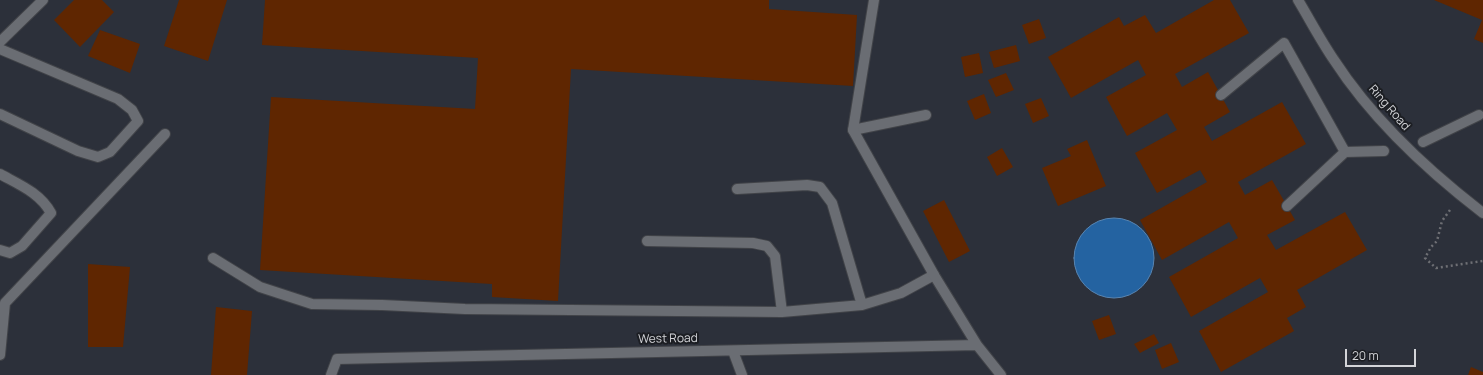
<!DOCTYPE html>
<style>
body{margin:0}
#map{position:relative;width:1483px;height:375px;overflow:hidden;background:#25272c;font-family:Manrope,sans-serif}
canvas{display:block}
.scale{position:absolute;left:1345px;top:349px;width:71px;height:18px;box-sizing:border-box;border:2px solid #d3d4d8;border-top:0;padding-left:5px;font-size:12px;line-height:14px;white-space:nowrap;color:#d3d4d8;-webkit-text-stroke:3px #1c1e23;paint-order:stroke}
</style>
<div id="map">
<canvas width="1483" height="375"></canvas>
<div class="scale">20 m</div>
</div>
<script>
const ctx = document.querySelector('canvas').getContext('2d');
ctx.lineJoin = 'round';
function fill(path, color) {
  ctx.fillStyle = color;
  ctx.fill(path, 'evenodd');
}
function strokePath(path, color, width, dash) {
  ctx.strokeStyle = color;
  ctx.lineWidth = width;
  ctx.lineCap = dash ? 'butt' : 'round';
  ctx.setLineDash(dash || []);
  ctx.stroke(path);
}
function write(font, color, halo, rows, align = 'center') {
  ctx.font = font + ' Manrope,sans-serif';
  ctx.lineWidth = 4;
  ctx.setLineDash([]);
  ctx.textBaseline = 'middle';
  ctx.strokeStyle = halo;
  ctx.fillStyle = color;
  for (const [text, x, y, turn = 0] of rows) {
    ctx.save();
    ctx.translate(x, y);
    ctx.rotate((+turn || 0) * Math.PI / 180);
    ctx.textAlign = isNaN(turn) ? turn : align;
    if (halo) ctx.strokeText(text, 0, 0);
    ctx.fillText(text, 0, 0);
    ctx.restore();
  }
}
fill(new Path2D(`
 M0,0H1483V375H0Z`), '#2c303a');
const water = new Path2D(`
 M1074 258a40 40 0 1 1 80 0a40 40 0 1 1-80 0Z`);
fill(water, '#2463a1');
strokePath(water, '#5885b2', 1);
fill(new Path2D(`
 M74,0H102L114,12L80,47L54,20Z
 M179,0H227L208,61L164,46Z
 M265,0H769V9L857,15L853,86L571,69L558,301L492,297V284L260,270L271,97L475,109L478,58L262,45Z
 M1214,0H1230L1249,33L1175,74L1182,87L1208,72L1230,112L1204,127L1212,141L1282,102L1306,144L1238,182L1245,195L1272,180L1287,206L1295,220L1267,235L1276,250L1345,212L1367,250L1297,290L1306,307L1287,318L1294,331L1221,372L1199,331L1268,292L1260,278L1191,317L1169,277L1238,238L1229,222L1162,260L1140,220L1207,182L1200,170L1157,193L1135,153L1177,130L1167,113L1127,136L1106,97L1146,75L1138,60L1071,98L1048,57L1119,17L1124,26L1145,15L1156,33Z
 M1434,0H1483V43L1474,39L1482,20Z
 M1039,19L1046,38L1029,44L1022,25Z
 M100,30L140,44L130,73L88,56Z
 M1016,45L1020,61L994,68L989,52Z
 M979,53L983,73L965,77L961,57Z
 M1006,73L1014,90L996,97L988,80Z
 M984,94L991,113L975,120L967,101Z
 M1041,98L1049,116L1033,123L1025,104Z
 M1087,140L1106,186L1058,206L1042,168L1071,156L1067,149Z
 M1002,148L1013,167L997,176L987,157Z
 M944,200L970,251L949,262L923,211Z
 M88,264L130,267L123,347H88Z
 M216,307L252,311L247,375H211Z
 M1109,315L1116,334L1099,340L1092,321Z
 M1154,334L1159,343L1140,353L1134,344Z
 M1171,343L1179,362L1162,369L1155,350Z
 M1471,367L1483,372V375H1468Z`), '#5f2601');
const service = new Path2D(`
 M0,49L118,99L132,110L138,121L110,152L98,157L78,151L0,114
 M853,130L926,115
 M0,174C20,185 40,193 51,213L22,246L10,253L0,250
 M737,189L807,185L820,187L832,203L862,305
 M647,241L753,243L767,246L775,256L782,312
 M213,258L260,287L312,304L382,305L465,309L782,312L862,305L901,293L934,275
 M0,355L5,303L165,134`);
const pedestrian = new Path2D(`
 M1221,95L1284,43L1345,152
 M1423,142L1479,115
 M1287,206L1345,152L1384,151`);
const minor = new Path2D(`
 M874,0L853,130L934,275L977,345L1001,375
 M0,42L43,0
 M733,351L742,375
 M331,375L337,359L977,345`);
const tertiary = new Path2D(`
 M1298,0C1310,20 1321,41 1334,60C1373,120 1427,170 1483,213`);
strokePath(service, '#414348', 12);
strokePath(pedestrian, '#414348', 12);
strokePath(minor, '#414348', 12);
strokePath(tertiary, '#414348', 12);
strokePath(new Path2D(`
 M1450,210L1442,221L1437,241L1431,247L1425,258L1436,268L1483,261`), '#6e6f74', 2.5, [2, 3]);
strokePath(service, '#6a6d73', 10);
strokePath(pedestrian, '#6a6d73', 10);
strokePath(minor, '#6a6d73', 10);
strokePath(tertiary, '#6a6d73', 10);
write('12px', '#d3d4d8', '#1c1e23', [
 ["Ring Road",1389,108,49],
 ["West Road",668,339,-1]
]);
</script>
